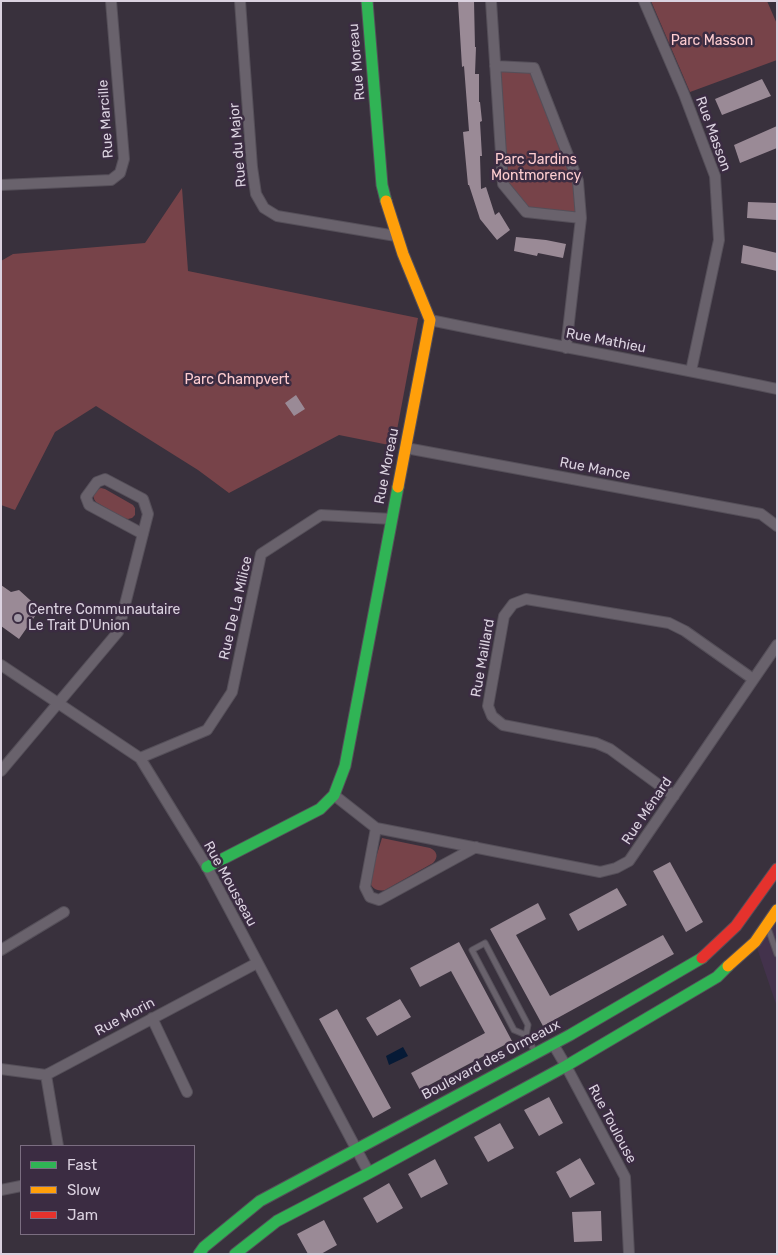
<!DOCTYPE html>
<meta charset="utf-8">
<style>
body{margin:0}
#map{position:relative;width:778px;height:1255px;overflow:hidden;background:#39313d;font-family:Rubik,sans-serif}
canvas{display:block}
.frame{position:absolute;inset:0;border:2px solid #dbd2e0;pointer-events:none}
.legend{position:absolute;left:20px;top:1145px;width:175px;height:90px;box-sizing:border-box;background:#3b2c42;border:1px solid #7b6e81;margin:0;padding:6px 9px;list-style:none;font-size:15px;color:#dbd2e0}
.legend li{display:flex;align-items:center;gap:10px;height:25px}
.legend b{width:25px;border:1px solid #7b6e81}
</style>
<div id="map">
<canvas width="778" height="1255"></canvas>
<div class="frame"></div>
<ul class="legend">
<li><b style="height:6px;background:#30b455"></b>Fast</li>
<li><b style="height:6px;background:#ff9f0a"></b>Slow</li>
<li><b style="height:6px;background:#e5322d"></b>Jam</li>
</ul>
</div>
<script>
const ctx = document.querySelector('canvas').getContext('2d');
ctx.lineJoin = 'round';
function fill(path, color) {
  ctx.fillStyle = color;
  ctx.fill(path, 'evenodd');
}
function strokePath(path, color, width, dash) {
  ctx.strokeStyle = color;
  ctx.lineWidth = width;
  ctx.lineCap = dash ? 'butt' : 'round';
  ctx.setLineDash(dash || []);
  ctx.stroke(path);
}
function write(font, color, halo, rows, align = 'center') {
  ctx.font = font + ' Rubik,sans-serif';
  ctx.lineWidth = 5;
  ctx.setLineDash([]);
  ctx.textBaseline = 'middle';
  ctx.strokeStyle = halo;
  ctx.fillStyle = color;
  for (const [text, x, y, turn = 0] of rows) {
    ctx.save();
    ctx.translate(x, y);
    ctx.rotate((+turn || 0) * Math.PI / 180);
    ctx.textAlign = isNaN(turn) ? turn : align;
    if (halo) ctx.strokeText(text, 0, 0);
    ctx.fillText(text, 0, 0);
    ctx.restore();
  }
}
fill(new Path2D(`
 M777,910V1007L755,942Z`), '#43324c');
fill(new Path2D(`
 M651,1H767L777,24V60L690,92Z
 M495,66L534,68L578,181L581,218L526,212L503,184Z
 M182,188L188,271L418,318L394,446L339,435L229,493L198,470L96,406L55,432L15,510L1,505V261L13,254L145,243Z
 M101,488L105,489L133,505L135,508V515L132,518L128,519L123,518L96,502C91,496 94,490 101,488Z
 M382,838L430,848C437,851 439,857 433,863L385,890C377,892 371,888 369,880Z`), '#774349');
fill(new Path2D(`
 M403,1047L408,1056L389,1065L386,1056Z`), '#061a36');
fill(new Path2D(`
 M458,1H474L475,47H476L475,74H479V102H480L482,121L480,122L482,156H480L481,189L486,187L495,215L499,212L510,230L497,240L480,219L469,185H468L463,132L469,131L464,66L462,67Z
 M762,79L771,96L722,115L715,99Z
 M777,126V148L740,163L734,145Z
 M748,202L777,203V220L747,218Z
 M516,237L546,240L566,244L563,258L538,253L537,256L514,251Z
 M743,245L777,253V271L741,263Z
 M296,395L305,409L294,416L285,403Z
 M1,585L11,592L19,590L40,609L19,639L1,626Z
 M670,862L703,922L686,932L653,871Z
 M617,888L627,905L578,931L569,914Z
 M538,903L546,919L516,935L550,996L663,935L674,954L543,1026L490,929Z
 M459,942L512,1041L420,1090L411,1073L485,1033L451,971L420,987L410,968Z
 M400,999L411,1017L377,1036L366,1018Z
 M337,1009L391,1108L373,1118L319,1019Z
 M549,1097L563,1123L539,1136L524,1110Z
 M500,1123L514,1148L488,1162L474,1137Z
 M580,1158L595,1184L570,1198L556,1172Z
 M435,1159L448,1184L421,1198L408,1174Z
 M389,1183L403,1208L377,1223L363,1198Z
 M601,1211L602,1241L574,1242L572,1212Z
 M324,1220L337,1245L321,1254H308L297,1234Z`), '#9a8a96');
const lane = new Path2D(`
 M768,928L777,954
 M526,1035L514,1030L472,950L485,943L528,1025L526,1035L535,1052`);
const street = new Path2D(`
 M240,1L252,167L256,194L264,208L277,216L396,236
 M491,1L503,184L526,212L581,218
 M644,1L684,94L715,176L719,240L691,371
 M495,66L534,68L578,181L581,218L566,348
 M1,185L111,180L120,173L124,159L111,1
 M430,320C546,344 662,365 777,389
 M406,448L761,514L777,526
 M1,665L140,758L207,867L369,1173
 M140,758L207,730L232,692L261,554L321,515L392,519
 M1,771L118,632L148,514L143,499L105,479L97,482L86,497L89,505L143,534
 M334,795L376,828L600,872L616,868L629,861L777,645
 M674,796L610,749L596,743L503,725L492,716L488,706L504,616L513,604L526,599L669,623L685,631L753,679
 M376,828L365,887L370,897L379,900L476,847
 M1,950L64,912
 M152,1018L187,1092
 M553,1044L566,1066L625,1177L629,1254
 M1,1069L46,1075L257,963
 M46,1075L58,1146
 M1,1190L21,1186`);
const fast = new Path2D(`
 M367,1L382,185L386,201
 M207,867L320,809L334,795L345,766L398,487
 M199,1254L204,1247L260,1201L570,1035L702,958
 M235,1254L277,1221L369,1173L566,1066L717,977L728,966`);
const slow = new Path2D(`
 M386,201L403,254L430,320L398,487
 M728,966L755,942L777,910`);
const jam = new Path2D(`
 M702,958L736,926L777,869`);
strokePath(lane, '#554f59', 7);
strokePath(street, '#554f59', 12);
strokePath(fast, '#554f59', 13);
strokePath(slow, '#554f59', 13);
strokePath(jam, '#554f59', 13);
strokePath(lane, '#69626c', 5);
strokePath(street, '#69626c', 10);
strokePath(fast, '#30b455', 11);
strokePath(slow, '#ff9f0a', 11);
strokePath(jam, '#e5322d', 11);
for (const [x, y, r, color] of [
 [18,618,5,"#a29aa7"]
]) {
  const dot = new Path2D();
  dot.arc(x, y, r, 0, 2 * Math.PI);
  ctx.fillStyle = color;
  ctx.fill(dot);
  strokePath(dot, '#3b2c42', 2);
}
write('14px', '#fecdd0', '#3b2c42', [
 ["Parc Masson",712,41],
 ["Parc Jardins",536,160],
 ["Montmorency",536,176],
 ["Parc Champvert",237,380]
]);
write('14px', '#dbd2e0', '#3b2c42', [
 ["Rue Moreau",357,62,-95],
 ["Rue Marcille",106,119,-94],
 ["Rue Masson",713,134,70],
 ["Rue du Major",238,145,-95],
 ["Rue Mathieu",606,341,11],
 ["Rue Moreau",387,466,-79],
 ["Rue Mance",595,469,11],
 ["Rue De La Milice",236,608,-77],
 ["Rue Maillard",483,658,-80],
 ["Rue Ménard",647,811,-56],
 ["Rue Mousseau",230,884,61],
 ["Rue Morin",125,1017,-28],
 ["Boulevard des Ormeaux",491,1060,-28],
 ["Rue Toulouse",612,1124,62]
]);
write('14px', '#dbd2e0', '#3b2c42', [
 ["Centre Communautaire",28,610],
 ["Le Trait D'Union",28,626]
], 'left');
</script>
